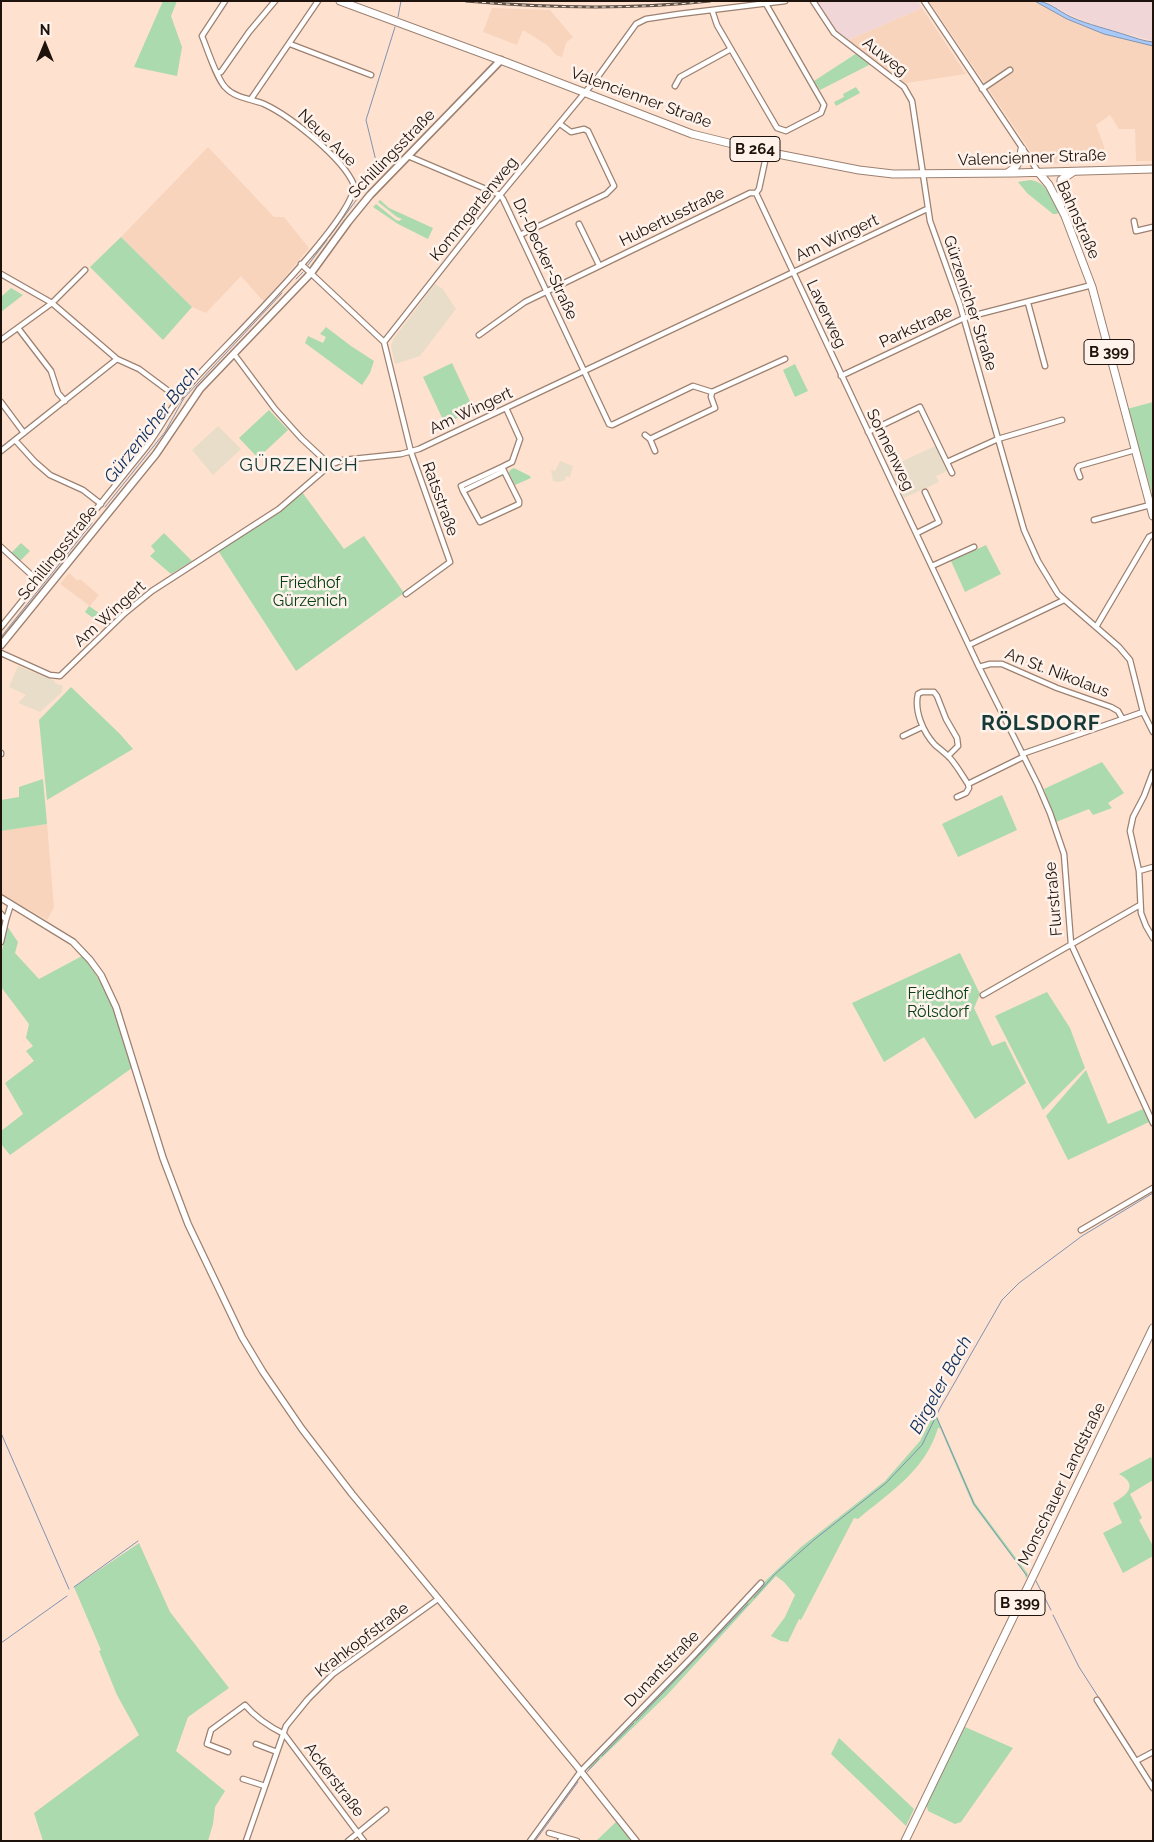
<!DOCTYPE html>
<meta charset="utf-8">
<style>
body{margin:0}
#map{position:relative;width:1154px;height:1842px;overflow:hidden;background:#ffe1cf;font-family:Raleway,sans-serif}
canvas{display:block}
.frame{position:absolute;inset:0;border:2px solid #1d130c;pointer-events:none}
.north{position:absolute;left:20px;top:20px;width:50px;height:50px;-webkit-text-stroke:4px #fef2eb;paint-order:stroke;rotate:0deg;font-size:14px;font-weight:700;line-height:20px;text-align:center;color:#1d130c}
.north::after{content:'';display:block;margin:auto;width:18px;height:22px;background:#1d130c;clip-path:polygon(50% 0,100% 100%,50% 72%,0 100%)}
</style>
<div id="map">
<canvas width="1154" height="1842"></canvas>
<div class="frame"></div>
<div class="north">N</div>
</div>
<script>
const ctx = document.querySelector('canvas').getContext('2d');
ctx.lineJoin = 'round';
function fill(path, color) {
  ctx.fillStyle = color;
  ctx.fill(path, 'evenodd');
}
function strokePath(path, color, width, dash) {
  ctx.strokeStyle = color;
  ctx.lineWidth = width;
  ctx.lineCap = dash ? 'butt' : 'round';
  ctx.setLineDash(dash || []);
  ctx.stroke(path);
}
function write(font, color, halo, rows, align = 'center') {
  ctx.font = font + ' Raleway,sans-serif';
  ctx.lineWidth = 5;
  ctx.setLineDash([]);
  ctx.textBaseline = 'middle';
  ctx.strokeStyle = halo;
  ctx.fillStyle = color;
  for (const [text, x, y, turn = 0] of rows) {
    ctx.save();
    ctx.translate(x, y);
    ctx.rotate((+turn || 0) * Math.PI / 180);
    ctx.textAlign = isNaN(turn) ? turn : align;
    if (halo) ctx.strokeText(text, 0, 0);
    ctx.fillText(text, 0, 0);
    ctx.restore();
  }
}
fill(new Path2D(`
 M929,1H1035L1067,19L1104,34L1153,46V161H1136L1135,129H1119L1110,115L1096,125L1104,146L1105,162L1039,164Z
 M492,8L550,10L573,37L566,43L562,57L556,55L547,45L523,30L517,45L483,32Z
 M922,8L966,74L900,84L848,40Z
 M208,147L274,217H284L309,248L264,302L241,276L206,313L192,307L121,237Z
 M69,573L78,581L80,579L99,595L90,606L60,584Z
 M47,824L54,907L47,920L1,894V831Z`), '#f8d4bd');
fill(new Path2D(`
 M815,1H918L922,8L848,40L832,28Z
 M1045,1H1153V41L1097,26L1070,15Z`), '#f1d6d8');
fill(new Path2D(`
 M435,284L443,289L456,309L420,356L395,364L391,346L394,338Z
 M218,426L241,449L213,475L192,450Z
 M935,446L947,471L936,476L939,482L904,498L890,467Z
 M560,461L573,466L570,477L566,476L565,480L559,482L553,481L551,470L555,471Z
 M18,666L55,681V683L63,686L61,693L40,712L18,703L26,695L9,687Z`), '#e8ddc8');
fill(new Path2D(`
 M163,1H177L171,16L182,47L177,76L134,67Z
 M857,53L871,64L820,90L814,81Z
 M856,87L860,93L836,106L834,102L844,97L843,94Z
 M1030,180C1046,181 1052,199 1059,211L1057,214H1053L1027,193L1018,182Z
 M380,200L389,208L433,228L428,239L398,224L373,207L376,204L396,220L399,221L402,219L397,217L378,202Z
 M121,237L192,307L163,340L90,267Z
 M11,288L23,295L1,312V297Z
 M326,327L351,346L374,361L370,373L362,385L305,343L308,336L323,343L326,337L320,334Z
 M452,363L474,410L445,424L423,377Z
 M795,364L808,391L795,397L783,370Z
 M1153,402V496L1127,409Z
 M269,410L288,430L258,458L239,438Z
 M514,468L530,476L531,478L515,485L509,473L510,470Z
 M302,492L344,549L364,536L404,593L296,671L217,549L283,509Z
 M164,533L192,561L171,574L150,556L155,551L151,546Z
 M21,543L30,551L20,561L11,553Z
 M986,545L1001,574L965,592L951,561Z
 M89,606L112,622L106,628L85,612Z
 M71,687L120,734L133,749L47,800L39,720Z
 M1102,762L1124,793L1108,803L1112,808L1093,815L1089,809L1056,822L1044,789Z
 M43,779L47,824L1,831V800L19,797V787Z
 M1002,795L1017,830L958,857L942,824Z
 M7,926L18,942L15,953L39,979L82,956C110,988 120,1028 132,1068L10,1155L1,1144V1131L23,1114L5,1083L34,1061L26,1051L33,1046L26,1038L29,1024L1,987V956Z
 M960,953L980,994L974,1008L992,1046L1005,1041L1026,1083L975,1119L924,1037L884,1062L852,1003Z
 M1047,992L1070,1028L1085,1068L1043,1110L995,1016Z
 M1086,1070L1108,1124L1143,1109L1149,1122L1068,1160L1046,1116Z
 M935,1412L975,1503L1028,1574L1026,1579L1025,1574L973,1505L940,1428H938C925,1471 891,1491 858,1519L854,1518L801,1620L799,1619L788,1642L781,1641L771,1636L785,1617L795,1595L784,1582L776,1576L667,1695L588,1771L590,1765L695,1658L762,1584L801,1547L885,1481L920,1441Z
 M1151,1457L1153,1462V1480L1130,1494L1142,1518L1139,1520L1153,1546V1556L1123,1573L1103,1533L1122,1523L1113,1503C1127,1495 1139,1485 1119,1474Z
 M139,1543L170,1612L229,1688L188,1717L176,1751L225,1791L215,1807L213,1824L208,1841H43L34,1813L139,1735L117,1695L99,1651L101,1650L74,1587Z
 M965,1727L1013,1748L961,1822L955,1824L928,1811L926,1804Z
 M839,1738L914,1809L906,1826L831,1754Z
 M617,1821L631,1838L628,1841H596Z`), '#aadaad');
const water = new Path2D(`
 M1035,1C1049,1 1058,11 1071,17C1089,25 1108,29 1126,35C1136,38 1143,41 1153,42V46L1104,34L1067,19Z`);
fill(water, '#a9c9f8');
strokePath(water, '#7f92b1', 1);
strokePath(new Path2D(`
 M398,17L401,1
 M329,237L374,176L376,161L366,120L395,27
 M308,265L327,240
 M296,279L303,272
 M105,507L165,432L184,398L282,293
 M1,637L92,523
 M936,1416L974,1504L1027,1576
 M1,1433L69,1589
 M1036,1581L1051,1610
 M74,1587L138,1541
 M754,1598L774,1575L815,1539L886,1483L922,1445L940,1408L1002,1300L1019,1283L1082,1236L1153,1193
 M1053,1615L1079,1667L1135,1754
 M1,1643L67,1596
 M636,1721L748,1604
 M602,1756L634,1723
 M1141,1764L1153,1783
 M587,1772L599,1759
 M535,1841L578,1782`), '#7f92b1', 1);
const minor = new Path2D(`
 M813,1L834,33L904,87L912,101L930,221L960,305L1024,530L1038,561L1058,594L1119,647L1130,660L1143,712L1153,732
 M924,1L1039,173
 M712,10L717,25L777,128L786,131L821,113L824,105L766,4
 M290,44L371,75
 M217,73L221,72L249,32L275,1
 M675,86L680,77L731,49
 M982,89L1010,70
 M251,99L318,1
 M767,152L759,189L756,193L979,667L1038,785L1050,813L1064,854L1071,944L1153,1123
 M408,156L500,195L503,199L609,424L612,425L693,386L712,392L785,359
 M1134,221L1136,231L1153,227
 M579,224L599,265
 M520,235L606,194L614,186L588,131L584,129L571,132L560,124
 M301,264L384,342L411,452L450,562L406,594
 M1,274L52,303L117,359L139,369L178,398
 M1028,303L1045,366
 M18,328L51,371L58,393L65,401
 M479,335L525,302L750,193H756
 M1,340L52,303L85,270
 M384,342L500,195L597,78L636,24L646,19L679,14L785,1
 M234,354L275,409L301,438L330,465
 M841,376L964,318L1092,285
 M1,402L24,433
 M868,432L920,407L952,473
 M645,435L650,439L655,451
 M650,439L715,408L711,397L712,392
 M15,440L35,462L50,475L83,490L101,504
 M1,451L117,359
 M947,462L998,439L1062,420
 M502,467L461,486L463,491L504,471
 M1080,477L1077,469L1079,466L1135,450
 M463,491L480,522L519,504V501L502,467L512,462L520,439L506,408
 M1094,520L1150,505
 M917,533L939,522L925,492
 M1,547L38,581
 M932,566L974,547
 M1,627L147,446C163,425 174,400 193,381C220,350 356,219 354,185C343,158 290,116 264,104C252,99 235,98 226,88C217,80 207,48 202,36L225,1
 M1096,627L1149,537L1153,535
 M969,645L1064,600
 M1,653L50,675L60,676L125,613L152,591L279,509L330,465L343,460L401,454L419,449L927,209
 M979,667L990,664H1002L1057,688L1111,707L1118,711L1122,718
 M903,736L922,727
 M1,753V754
 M1022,754L1143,712
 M948,756L958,746L957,738L946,719L937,696L934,692H922L918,694C914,711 923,732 935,745C940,749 945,753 950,758C957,766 962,775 968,784L969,788L966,793L957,797
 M1153,772L1144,796L1133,817L1130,831L1139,871L1141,913L1146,926L1153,938
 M968,784L1023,757
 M1139,871L1153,867
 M1,914L6,920L11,904
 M1,942L6,920
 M983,995L1140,905
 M1081,1230L1153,1188
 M1097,1700L1153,1788
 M256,1744L277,1752
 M228,1752L207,1744L211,1730L245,1705C256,1718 268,1726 284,1734L364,1841
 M1136,1761L1153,1752
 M243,1779L265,1786
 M549,1833L563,1837
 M246,1841L286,1726L308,1699L333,1674L438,1599
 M348,1841L386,1810
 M530,1841L581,1771L693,1656L761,1583
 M560,1841L563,1837L577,1841`);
const tertiary = new Path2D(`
 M1,898L73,942L90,960L101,975L116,1007L163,1158L188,1224L242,1337L263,1372L302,1429L352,1494L575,1764L636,1841`);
const secondary = new Path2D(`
 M1,645L156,454L200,389L311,273L348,222L370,195L501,60`);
const primary = new Path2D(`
 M340,1L508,63L692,134L757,150L859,170L893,174L1014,173L1153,169
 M1007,173C1018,167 1020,161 1022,149
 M1039,173L1049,185L1065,216L1092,287L1153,516
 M1061,205V180L1073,172
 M905,1841L1153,1328`);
strokePath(minor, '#9c8171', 7);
strokePath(tertiary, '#9c8171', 8);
strokePath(secondary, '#9c8171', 9);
strokePath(primary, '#9c8171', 9);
strokePath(minor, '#fff', 4.5);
strokePath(tertiary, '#fff', 5.5);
strokePath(secondary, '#fff', 6);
strokePath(primary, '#fff', 7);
const rail = new Path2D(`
 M466,1C547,8 628,10 710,1`);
strokePath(rail, '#625247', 3);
strokePath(rail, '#fef2eb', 1, [4]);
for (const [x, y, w] of [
 [755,149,50],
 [1109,352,50],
 [1020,1603,50]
]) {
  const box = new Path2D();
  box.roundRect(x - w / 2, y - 12.5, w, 25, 4);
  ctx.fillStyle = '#fef2eb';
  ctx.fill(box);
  strokePath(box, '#1d130c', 1);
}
write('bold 15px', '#1d130c', null, [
 ["B 264",755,149],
 ["B 399",1109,352],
 ["B 399",1020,1603]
]);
write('16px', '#1d130c', '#fef2eb', [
 ["Auweg",885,57,38],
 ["Valencienner Straße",641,98,20],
 ["Neue Aue",327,138,44],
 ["Schillingsstraße",392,154,-46],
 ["Valencienner Straße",1032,158,-2],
 ["Kommgartenweg",474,209,-51],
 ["Hubertusstraße",672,217,-26],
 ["Bahnstraße",1078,220,66],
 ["Am Wingert",837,238,-25],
 ["Dr.-Decker-Straße",545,259,65],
 ["Gürzenicher Straße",970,303,72],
 ["Laverweg",826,314,65],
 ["Parkstraße",916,327,-25],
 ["Am Wingert",471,411,-25],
 ["Sonnenweg",890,450,64],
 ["Ratsstraße",440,499,70],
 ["Schillingsstraße",58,553,-51],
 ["Am Wingert",110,614,-42],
 ["An St. Nikolaus",1057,673,21],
 ["Flurstraße",1054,899,-95],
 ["Monschauer Landstraße",1062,1484,-64],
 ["Krahkopfstraße",362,1640,-37],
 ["Dunantstraße",662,1669,-46],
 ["Ackerstraße",334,1780,53]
]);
write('16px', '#044013', '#fef2eb', [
 ["Friedhof",310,583],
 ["Gürzenich",310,601],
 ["Friedhof",938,994],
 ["Rölsdorf",938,1012]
]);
write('italic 18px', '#0b2c5b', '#fef2eb', [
 ["Gürzenicher Bach",152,425,-52],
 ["Birgeler Bach",941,1385,-61]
]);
ctx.letterSpacing = '1px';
write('19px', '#183a37', '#fef2eb', [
 ["GÜRZENICH",299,465]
]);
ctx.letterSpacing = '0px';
ctx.letterSpacing = '1px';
write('bold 21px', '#183a37', '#fef2eb', [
 ["RÖLSDORF",1041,724]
]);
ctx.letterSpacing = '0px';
</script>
